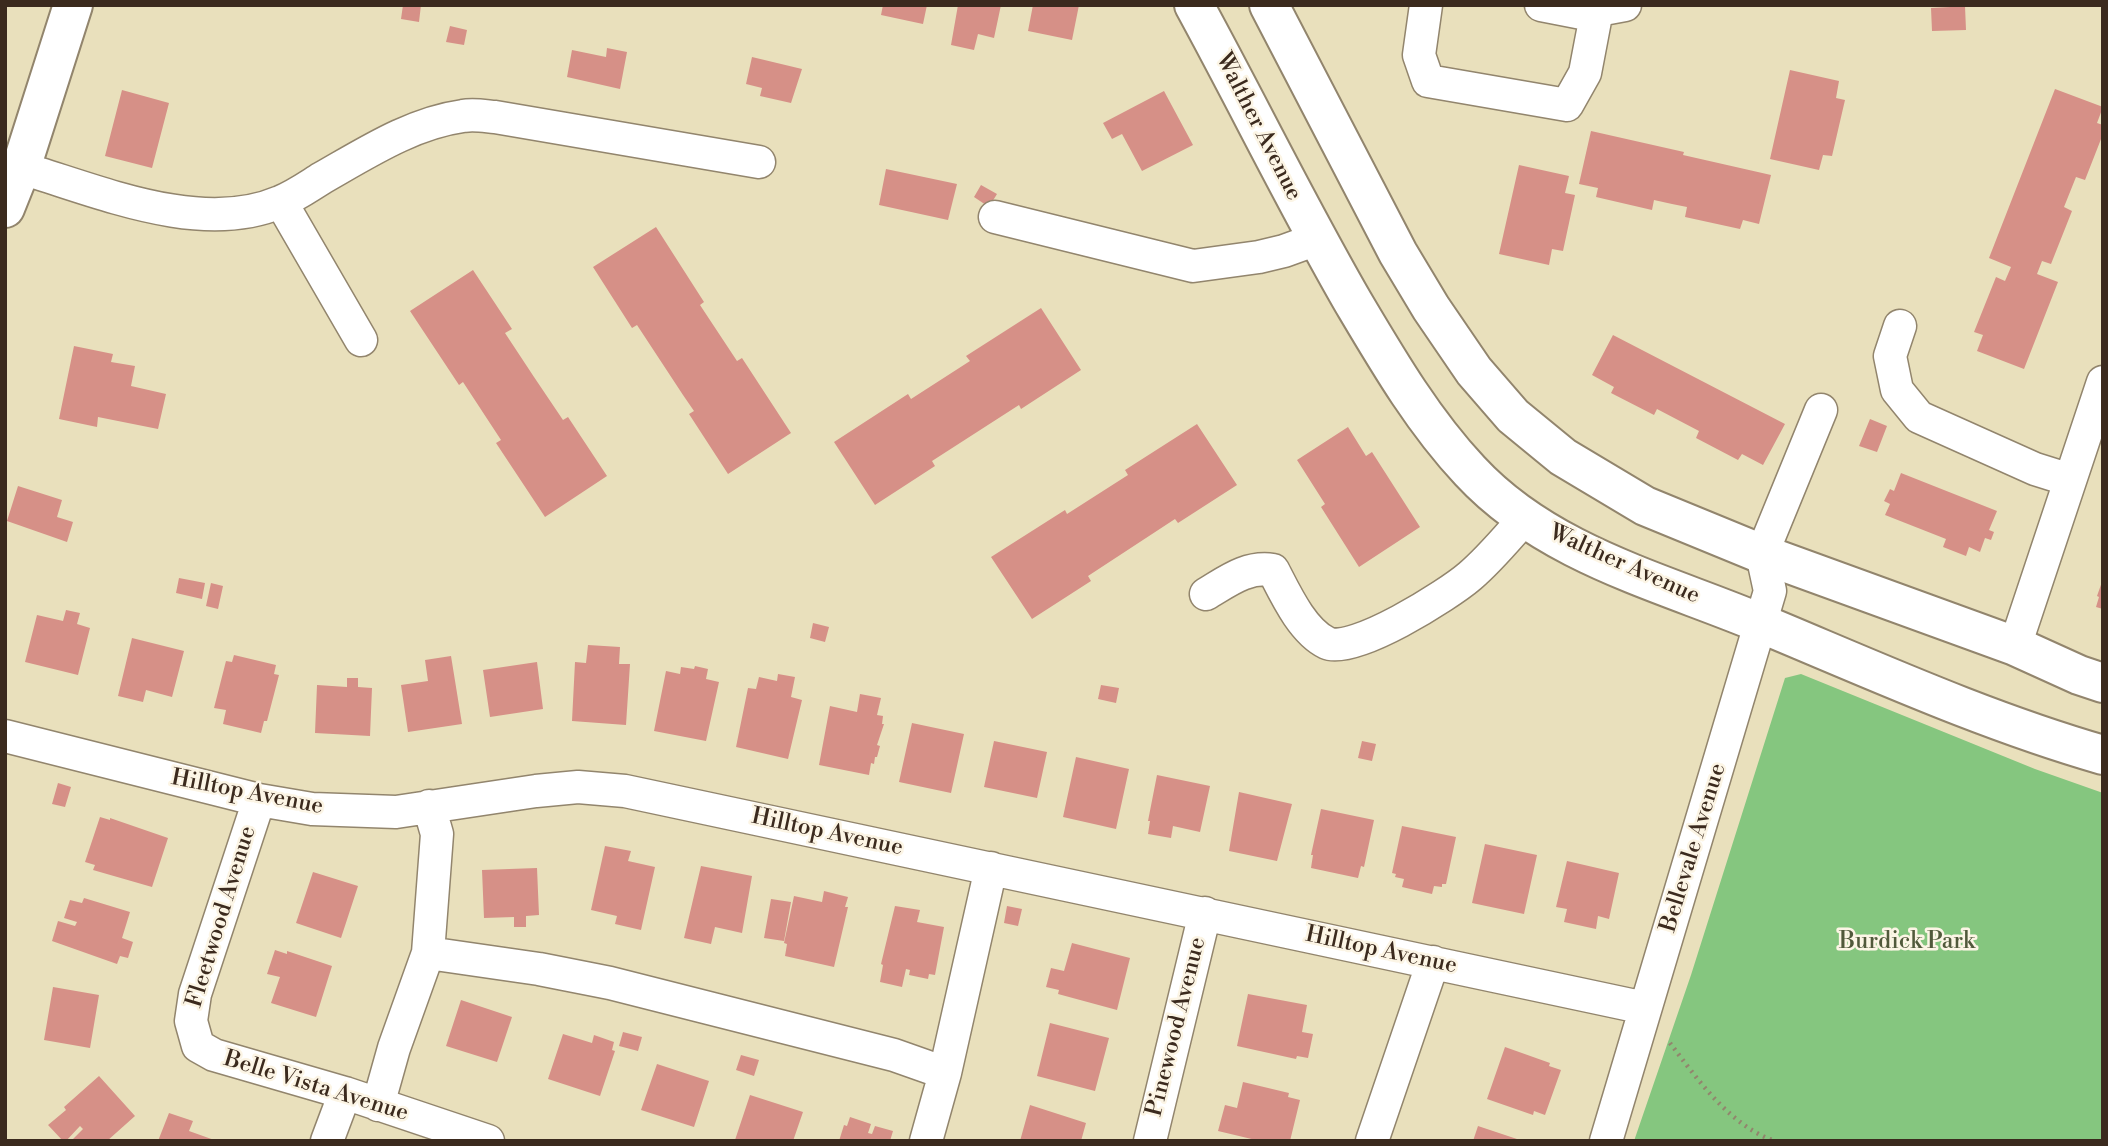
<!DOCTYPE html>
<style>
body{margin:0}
#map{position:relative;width:2108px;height:1146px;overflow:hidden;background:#e9e0bc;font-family:"Libre Bodoni",serif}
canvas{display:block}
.frame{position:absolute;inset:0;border:7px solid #3b2a1e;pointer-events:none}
</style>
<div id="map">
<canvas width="2108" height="1146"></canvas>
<div class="frame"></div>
</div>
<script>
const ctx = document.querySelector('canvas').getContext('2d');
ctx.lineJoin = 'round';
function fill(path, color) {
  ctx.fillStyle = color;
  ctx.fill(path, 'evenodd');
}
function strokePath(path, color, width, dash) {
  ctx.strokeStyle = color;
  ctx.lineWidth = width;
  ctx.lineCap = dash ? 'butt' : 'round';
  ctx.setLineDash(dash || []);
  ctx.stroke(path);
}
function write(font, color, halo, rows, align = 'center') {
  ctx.font = font + ' "Libre Bodoni",serif';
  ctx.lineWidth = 5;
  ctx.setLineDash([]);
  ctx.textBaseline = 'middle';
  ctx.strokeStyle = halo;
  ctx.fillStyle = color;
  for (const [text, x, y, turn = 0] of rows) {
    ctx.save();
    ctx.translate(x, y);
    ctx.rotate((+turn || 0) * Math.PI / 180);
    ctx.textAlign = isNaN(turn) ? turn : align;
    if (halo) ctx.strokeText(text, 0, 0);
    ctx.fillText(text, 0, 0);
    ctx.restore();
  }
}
fill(new Path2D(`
 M1801,674L2035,769L2103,793V1141H1634L1691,975L1785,678Z`), '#85c67f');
fill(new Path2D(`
 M403,5H421L419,22L401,19Z
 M883,5H927L923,24L881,15Z
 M958,5H1001L994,38L978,34L974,50L951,45Z
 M1033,5H1079L1072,40L1028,31Z
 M1950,5L1965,6L1966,30L1932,31L1931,8L1950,7Z
 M450,26L467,30L464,45L446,42Z
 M607,48L627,52L620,89L567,77L572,50L606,57Z
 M752,57L802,69L791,103L760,96L762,88L746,84Z
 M1790,70L1839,81L1836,98L1845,100L1832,156L1823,155L1819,170L1770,159Z
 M2055,89L2103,107L2097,123L2103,125V134L2085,180L2076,177L2064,207L2072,211L2051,264L2042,261L2037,274L2058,282L2024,369L1977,351L1983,335L1974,332L1996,277L2005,281L2011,267L1989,258Z
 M122,90L169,103L152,168L105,156Z
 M1164,91L1193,145L1142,171L1122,134L1112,139L1103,123Z
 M1591,131L1684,152L1683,155L1771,175L1759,224L1743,220L1740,229L1685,217L1687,207L1672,204L1654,200L1652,210L1596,197L1598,188L1579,184Z
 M1519,165L1569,176L1565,193L1575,195L1563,251L1552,249L1549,265L1499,254Z
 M886,169L957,184L948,220L879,205Z
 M981,185L997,194L989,207L974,197Z
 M656,227L704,302L700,305L737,361L742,358L791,433L728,474L689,414L694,411L683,395L637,325L632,328L593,267Z
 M473,270L512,329L505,333L534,377L563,420L568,417L607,476L545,517L496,443L501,440L463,382L459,385L410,311Z
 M1041,308L1081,370L1021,409L1019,405L932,461L935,466L875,505L834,442L908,394L911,399L970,361L966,356Z
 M1613,335L1785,424L1763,465L1742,454L1738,460L1696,438L1699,431L1657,409L1654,415L1611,393L1614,387L1592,375Z
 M74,346L113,354L111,362L135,366L131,386L166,394L158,429L98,417L97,427L59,419Z
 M1870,419L1887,426L1877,452L1859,446Z
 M1197,424L1237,485L1178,523L1175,519L1088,576L1091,581L1032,619L991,557L1065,510L1067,514L1128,475L1125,470Z
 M1348,427L1366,456L1372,452L1420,527L1359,567L1321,507L1325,504L1297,460Z
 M1901,473L1997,511L1989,530L1994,532L1991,540L1985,538L1980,552L1969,547L1966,556L1943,547L1946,539L1885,515L1890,504L1884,501L1890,489L1894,491Z
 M18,486L62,500L57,517L73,522L67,542L7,521Z
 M179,578L205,583L202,599L176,593Z
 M2103,579V609L2096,607L2099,597L2097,596Z
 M211,583L223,586L218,609L206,606Z
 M66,610L80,613L77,624L90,628L78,675L25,662L37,615L63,621Z
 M813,623L829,627L825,642L810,638Z
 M132,638L184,651L172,697L146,690L143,702L118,696Z
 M588,645L620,647L619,664H630L626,725L572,721L575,662L586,663Z
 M234,655L276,665L274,674L279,675L267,721H264L261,733L223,724L226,710L214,708L226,661L232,662Z
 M451,656L462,724L408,732L401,685L428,681L425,660Z
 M537,662L543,709L490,717L483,670Z
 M695,666L708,669L706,679L719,682L706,741L654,731L666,671L680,674L681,667L694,669Z
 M778,674L795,677L791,697L802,700L788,759L736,747L748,688L756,689L759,677L777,681Z
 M347,678H358V687L372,688L370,736L315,733L317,685L347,687Z
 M1101,685L1119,688L1116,703L1098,699Z
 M860,694L881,698L877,715L883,716L882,724H884L877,745L880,746L877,757H875L874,764L871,763L869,775L819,765L830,706L857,712Z
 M912,723L964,734L951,793L899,782Z
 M994,741L1047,752L1037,798L984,787Z
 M1362,741L1376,744L1372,761L1358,758Z
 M1076,757L1129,769L1116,829L1063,817Z
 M1157,775L1210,786L1200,832L1173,826L1171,838L1148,834L1150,821H1148Z
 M58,783L71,787L65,807L52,804Z
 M1239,792L1292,804L1277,861L1229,851Z
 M1321,809L1374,820L1364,867L1361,866L1358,878L1311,868L1313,855H1311Z
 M100,817L110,820V818L168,838L152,887L93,870L95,865L85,862Z
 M1402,826L1456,837L1446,884H1442V887L1434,886L1432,894L1402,887L1404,879L1395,877L1396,874L1392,873Z
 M1485,844L1537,855L1524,914L1472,903Z
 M605,846L631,851L628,861L655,867L641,930L615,924L617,916L591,910Z
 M1567,861L1619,873L1609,919L1598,916L1596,929L1564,922L1567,909L1556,907Z
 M701,866L752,876L742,933L715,927L711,944L684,938Z
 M537,868L539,915L526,916V927H514V917L484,918L482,870Z
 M313,872L358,886L341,938L296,923Z
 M824,891L848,897L845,907H848L834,967L785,956L787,944L784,943L794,896L822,902Z
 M84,898L130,912L122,938L133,942L128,958L120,956L117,964L52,941L58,921L75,926L77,922L64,918L70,900L82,903Z
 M771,899L791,902L784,941L764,938Z
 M895,906L920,910L917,922L944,927L935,975L929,974L928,979L909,975L910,970L906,969L902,987L880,982L883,965L881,964Z
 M1007,906L1022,909L1018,926L1004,923Z
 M1072,943L1130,958L1117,1010L1058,994L1059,990L1046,987L1051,968L1064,971Z
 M275,950L287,954V951L332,966L316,1017L271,1003L280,977L267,974Z
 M53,987L99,995L90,1048L44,1040Z
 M1248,994L1307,1005L1302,1032L1313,1034L1308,1058L1297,1056L1296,1059L1237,1046Z
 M461,1000L512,1017L497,1062L446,1046Z
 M1050,1023L1109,1038L1095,1091L1037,1076Z
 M623,1032L642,1037L638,1051L619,1046Z
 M563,1034L592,1043L594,1035L614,1042L612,1050L615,1051L600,1096L548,1079Z
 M1505,1047L1550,1063L1549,1066L1561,1070L1545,1115L1534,1111L1533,1115L1487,1099Z
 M741,1055L759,1060L754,1076L736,1070Z
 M657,1064L709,1081L694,1127L641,1110Z
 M99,1076L135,1116L107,1141H71L83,1129L80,1126L66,1141H63L48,1125L66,1110L64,1107Z
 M1243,1082L1289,1093L1288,1097L1300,1100L1290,1141H1260L1218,1131L1225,1105L1237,1108Z
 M750,1095L803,1112L793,1141L735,1140Z
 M1030,1105L1086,1123L1081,1141H1020Z
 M169,1113L193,1121L189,1131L217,1141H158Z
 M850,1117L871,1124L868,1133L872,1134L875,1126L893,1131L890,1141H839L844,1125L847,1126Z
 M1478,1126L1520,1140V1141H1473Z`), '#d69087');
const minor = new Path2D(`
 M1426,5L1419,55L1428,81L1567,105L1585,73L1597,10
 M1541,5L1582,13L1625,5
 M21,168C99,191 201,236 280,202C295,196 309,186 322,178C366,153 412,123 463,116C473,114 484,116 495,117L759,162
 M281,202L361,340
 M995,217L1193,266L1259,257L1284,251L1317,239
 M1900,326L1890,356L1897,390L1919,417L2035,469L2070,480
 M1206,594C1228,581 1247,566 1273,570C1285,593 1302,631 1327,643C1353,655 1448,595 1470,576C1490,559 1507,538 1525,518
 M2015,646L2103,382
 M5,736L259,800L312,809L396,812L536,791L578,787L625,791L1645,1008
 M259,800L195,994L191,1021L198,1046L214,1055L345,1093L488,1141
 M428,953L539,969L610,983L894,1055L945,1073
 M378,1105L394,1048L428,953L437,834L429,806
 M327,1141L345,1093
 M926,1141L945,1073L991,868
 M1150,1141L1205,913
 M1372,1141L1433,962
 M1606,1141L1770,591L1762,554L1821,410`);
const major = new Path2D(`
 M1194,5C1248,104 1297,205 1353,302C1388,361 1423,421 1470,471C1547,554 1659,581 1760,623C1873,670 1985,721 2103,755
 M1269,5L1398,253L1431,308L1474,371L1513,416L1563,457L1645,506L1762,554L2015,646L2079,675L2103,683
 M5,208L21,168L73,5`);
strokePath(minor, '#92856d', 35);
strokePath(major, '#92856d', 42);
strokePath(new Path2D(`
 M1670,1043C1698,1080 1730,1126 1775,1141`), '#92856d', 4.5, [2, 5]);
strokePath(minor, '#fff', 32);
strokePath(major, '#fff', 38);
write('23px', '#3b2a1e', '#fcf5e5', [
 ["Walther Avenue",1258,127,63],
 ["Walther Avenue",1624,565,24],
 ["Hilltop Avenue",247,793,11],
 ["Hilltop Avenue",827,833,12],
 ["Bellevale Avenue",1694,848,-73],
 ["Fleetwood Avenue",222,917,-73],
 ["Hilltop Avenue",1381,951,12],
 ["Pinewood Avenue",1177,1027,-76],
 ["Belle Vista Avenue",316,1087,17]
]);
write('23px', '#51593b', '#fcf5e5', [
 ["Burdick Park",1907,942]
]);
</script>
